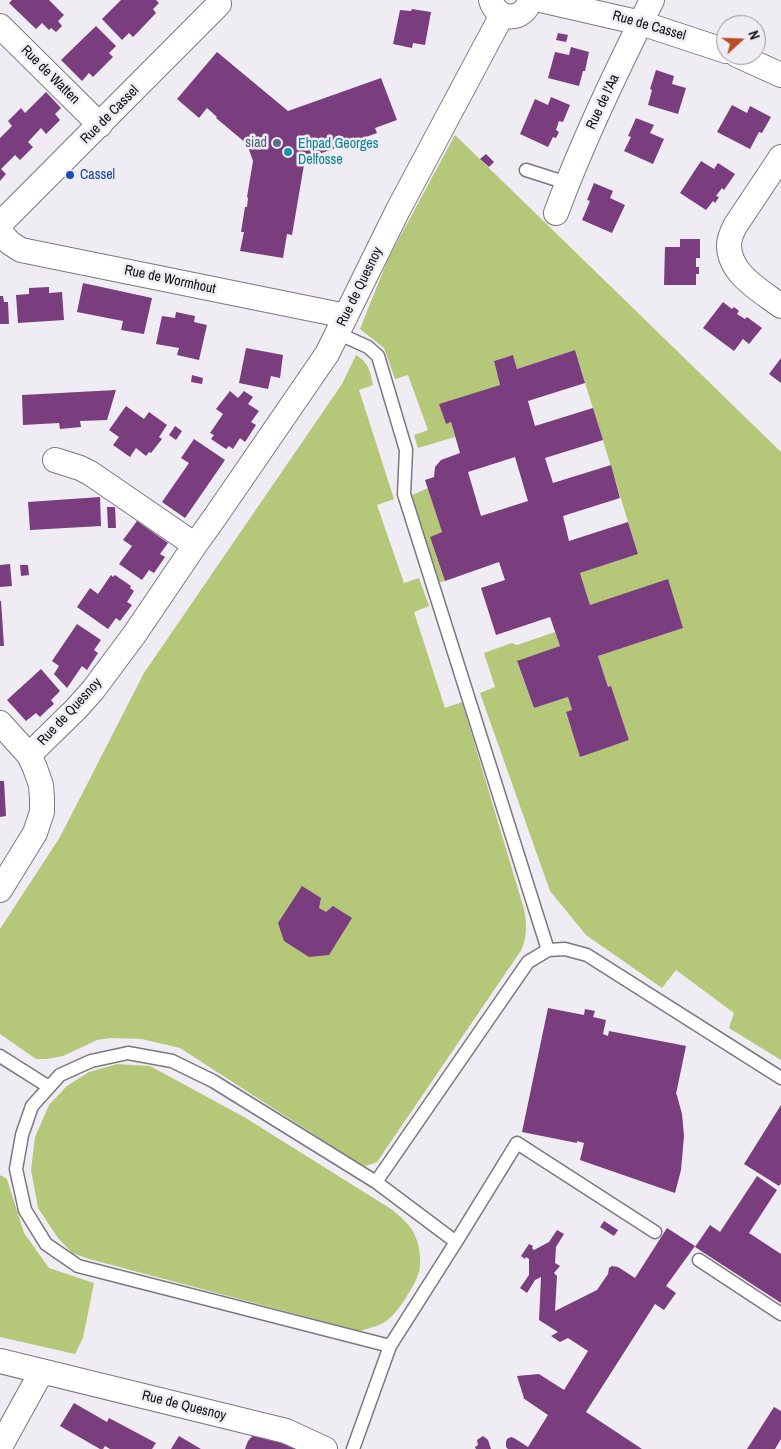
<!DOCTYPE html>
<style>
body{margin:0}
#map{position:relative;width:781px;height:1449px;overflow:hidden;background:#efecf3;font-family:"Archivo Narrow",sans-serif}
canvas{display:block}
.north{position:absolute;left:716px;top:15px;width:50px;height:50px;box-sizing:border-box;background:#efecf3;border:1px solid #959298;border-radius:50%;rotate:70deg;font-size:14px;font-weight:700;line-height:20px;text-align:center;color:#0d0c0f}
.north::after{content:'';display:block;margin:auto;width:18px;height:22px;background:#b64f26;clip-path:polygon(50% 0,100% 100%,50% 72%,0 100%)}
</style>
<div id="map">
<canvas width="781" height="1449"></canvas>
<div class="north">N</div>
</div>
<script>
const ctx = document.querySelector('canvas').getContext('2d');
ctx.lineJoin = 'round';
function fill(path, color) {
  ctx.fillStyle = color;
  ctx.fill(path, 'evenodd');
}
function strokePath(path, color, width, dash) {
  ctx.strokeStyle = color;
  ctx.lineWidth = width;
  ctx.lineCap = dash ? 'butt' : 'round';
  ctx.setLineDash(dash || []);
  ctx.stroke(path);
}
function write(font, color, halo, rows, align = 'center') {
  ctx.font = font + ' "Archivo Narrow",sans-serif';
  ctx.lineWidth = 5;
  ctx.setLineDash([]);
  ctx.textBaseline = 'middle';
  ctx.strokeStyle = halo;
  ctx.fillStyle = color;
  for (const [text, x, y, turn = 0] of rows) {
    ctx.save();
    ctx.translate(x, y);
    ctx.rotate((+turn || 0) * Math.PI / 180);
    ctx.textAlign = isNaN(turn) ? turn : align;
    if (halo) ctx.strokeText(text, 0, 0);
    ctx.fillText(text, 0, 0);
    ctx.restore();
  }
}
fill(new Path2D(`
 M455,135L781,452V1060L729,1028L734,1013L676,970L662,988L586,935L550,891L480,693L495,687L484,653L512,643L517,645L555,632L560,646L517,662L534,708L568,697L572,710L566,713L580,756L629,740L611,687H608L598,656L683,628L590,605L580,573L638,554L575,350L517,369L513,355L494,361L500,385L440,404L446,424L451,422L455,437L418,448L414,435L428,430L408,375L395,379L384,348L360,329L388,259Z
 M356,355C369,363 370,371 373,385L359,390L394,499L377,505L404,583L419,578L429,606L414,612L445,708L462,702L524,909C527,924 527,935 522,949L377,1162L366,1166L358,1163L180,1048L142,1039L111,1038L97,1040L63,1056L47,1059H36L0,1034V929L60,837L144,673L342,384Z
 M428,488L442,532L430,537L445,581L438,583L410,496Z
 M117,1064L150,1066L244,1117L391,1209C401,1217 411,1225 416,1238C420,1248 422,1265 418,1275C413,1288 400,1308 391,1317C383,1325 370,1328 360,1331L89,1259L72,1253L58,1238L38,1208L31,1170L35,1137L49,1105L67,1086L89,1072Z
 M0,1175L7,1179L24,1233L49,1268L94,1283L83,1338L75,1354L0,1337Z`), '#b5c779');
fill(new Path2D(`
 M12,0H49L64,15L58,21L62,26L56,32L51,28L49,30L42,23L36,29L9,3Z
 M121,0H156L159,3L153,9L156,13L138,32L133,37L129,33L122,40L102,19Z
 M412,9L431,12L425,45L413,43L412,48L393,44L400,10L411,11Z
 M96,26L116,46L109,53L113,57L93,77L89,73L82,81L61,60Z
 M558,33L568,35L566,42L556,40Z
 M571,47L589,52L585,71H583L579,86L548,78L555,52L569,55Z
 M217,52L288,111L381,78L397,120L375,128L377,133L305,159L292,235L287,234L283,258L240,251L244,232H241L245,207H247L248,198L247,197L253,161L247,144L216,118L217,117L207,108L199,118L177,99Z
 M656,70L674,76L672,84L686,88L678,114L648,105L652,90L650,89Z
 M46,92L61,108L55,114L60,120L46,134L41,128L28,142L33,147L20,160L15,155L1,169L6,174L0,181V138L12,126L8,121L21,108L25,113Z
 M551,97L570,105L563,122L559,121L556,130L559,132L556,138L553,137L548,147L520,134L535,99L548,105Z
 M732,105L747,113L750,106L771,117L762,133L759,132L750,149L717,132Z
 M636,118L654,125L650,133L664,139L653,164L624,151L631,137L628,136Z
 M486,154L494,162L489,167L480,159Z
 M701,161L714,169L718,163L735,174L724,190L722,188L716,196L719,197L715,203L713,201L706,210L680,193Z
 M594,183L613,191L610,198L625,205L612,233L582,220L590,201L587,200Z
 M680,239H700V258H696V267H699V274H696V285H664L665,247H680Z
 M83,283L152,298L144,334L121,330L123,321L77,312Z
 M49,287V293L62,292L64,320L18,323L16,295L29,294V288Z
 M0,296H3L4,302H8L9,324H0Z
 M723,302L732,309L734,307L739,311L737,314L745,319L747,317L762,328L749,344L743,339L734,351L703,328Z
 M176,312L195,316L194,322L207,325L199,360L177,355L179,348L156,344L162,316L175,318Z
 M246,348L283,355L280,378L271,376L268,389L239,383Z
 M575,350L585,383L528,401L535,426L593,408L603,440L545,458L553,483L611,465L620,498L563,516L569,541L628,522L638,554L580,573L590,605L668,579L683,628L598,656L608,687L611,686L629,740L580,757L566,712L572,710L568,697L534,708L517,661L560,646L550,617L496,635L481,588L505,580L499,562L445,581L430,537L442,532L425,480L434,477L435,467L441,460L460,453L451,422L446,424L439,404L500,385L494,361L513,355L517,369ZM515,457L528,501L481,516L468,472Z
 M781,358V383L769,374Z
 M192,375L203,378L202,384L191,382Z
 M116,390L107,420L80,421L81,427L60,429L59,423L23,425L22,395Z
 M230,391L238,398L244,391L253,397L248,404L259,411L251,422L256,425L245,442L240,438L233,449L229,446L226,449L211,439L214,435L210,433L223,414L216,409Z
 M126,406L144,419L149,412L167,425L159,437L162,439L151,453L149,452L146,456L136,448L130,457L113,445L119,437L109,430Z
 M175,426L182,431L176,440L169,435Z
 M194,439L225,460L185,518L162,502L189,463L181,458Z
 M100,497L101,526L30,530L28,502Z
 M107,507H115L116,528H108Z
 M137,521L168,543L160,554L165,557L154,573L149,570L142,580L119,564L132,546L123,540Z
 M10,564L12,586L0,587V565Z
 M20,565H28L29,575L21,576Z
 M111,575L113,577L115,575L131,586L130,588L134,591L127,602L132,605L120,621L116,618L108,629L77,607L90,588L98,594Z
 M0,601H1L4,646H0Z
 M77,624L101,640L94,650L98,653L87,670L82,666L67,688L54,674L59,666L52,661Z
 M41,669L60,691L51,700L54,704L47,710L40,717L36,713L26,721L7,700Z
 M0,781H4L6,816L0,817Z
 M302,886L321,898L319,908L326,912L333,906L352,918L329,955L309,957L284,941L278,923Z
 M548,1008L584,1015L585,1009L595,1011L593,1017L606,1020L603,1034L608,1036L609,1031L686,1046L676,1094L677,1095L679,1103L682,1114L684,1136L681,1170L675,1193L580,1160L584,1143L577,1141V1143L522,1132Z
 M781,1105V1183L779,1186L744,1164Z
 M757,1176L777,1190L749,1233L781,1254V1303L695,1247L710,1225L720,1232Z
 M604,1221L618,1230L614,1236L600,1227Z
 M667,1228L695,1246L666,1286L676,1293L664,1310L655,1304L586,1412L642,1449H508L506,1447V1442L507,1439L511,1437L514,1438L528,1447L548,1415L523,1398H524L517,1376L539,1374L564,1390L588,1351L568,1338L560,1342L551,1336L558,1332L539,1320L541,1277L535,1280L527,1293L520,1288L529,1275V1259L526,1257L525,1259L521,1256L529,1244L533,1246L532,1248L534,1250L549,1242L557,1230L564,1234L556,1247L555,1263L560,1266L554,1273L557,1276L555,1311L597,1290L608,1274L609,1268L612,1266L618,1267L635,1278Z
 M74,1403L107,1422L109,1418L156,1443L152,1449H110L105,1446L103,1449H100L60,1426Z
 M774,1407L781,1411V1439L775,1449H747Z
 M255,1433L274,1440L296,1449H245L248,1441Z
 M179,1436L201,1449H171Z
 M483,1436L488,1440L491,1449H476L475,1447L478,1445L477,1440Z`), '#7a3d7d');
const service = new Path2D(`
 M526,170L567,183
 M337,333L368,347L378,356L406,450L404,494L548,950
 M0,1056L49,1087
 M376,1182L213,1081L172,1061L128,1053L91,1061L60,1075L32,1106L22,1135L16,1169L25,1210L46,1244L78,1266L390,1346
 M456,1242L517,1143L655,1232
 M699,1260L781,1314
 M353,1449L390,1346L456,1242L376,1182L528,962L548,950L565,949L587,955L781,1078`);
const minor = new Path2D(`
 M491,0C497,22 524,22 530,0
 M541,0L641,23L726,51
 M0,26L100,125
 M737,55L781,75
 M781,157L735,226C732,232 729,239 729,245C729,274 761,291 781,306
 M556,213C583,140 617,69 652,0
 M0,224L219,4
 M0,232L10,243L21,250L346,316
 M55,460L80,468L90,473L195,545
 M0,723L29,755L35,768L41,785L42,798V812L35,833L0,890
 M29,755L76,709L93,690L134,635L195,545L215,517L327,354L398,210L502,15
 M0,1361L286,1431L325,1449
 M0,1447L42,1371`);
strokePath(service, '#7b787f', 15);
strokePath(minor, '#7b787f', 26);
strokePath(service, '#fff', 12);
strokePath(minor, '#fff', 24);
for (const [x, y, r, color] of [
 [277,143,5,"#5c6f8a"],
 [288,152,5,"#0f9aa8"],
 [70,175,5,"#1a4fb4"]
]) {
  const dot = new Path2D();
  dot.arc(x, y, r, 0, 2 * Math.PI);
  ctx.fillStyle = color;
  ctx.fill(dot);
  strokePath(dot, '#efecf3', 2);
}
write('14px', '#0d0c0f', '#efecf3', [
 ["Rue de Cassel",649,26,16],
 ["Rue de Watten",50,75,45],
 ["Rue de l'Aa",603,102,-65],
 ["Rue de Cassel",110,115,-45],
 ["Rue de Wormhout",170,280,12],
 ["Rue de Quesnoy",360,287,-64],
 ["Rue de Quesnoy",70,712,-47],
 ["Rue de Quesnoy",184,1406,14]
]);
write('14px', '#4e5e75', '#efecf3', [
 ["siad",267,143]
], 'right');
write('14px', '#0d838f', '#efecf3', [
 ["Ehpad Georges",298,144],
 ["Delfosse",298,160]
], 'left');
write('14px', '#164399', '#efecf3', [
 ["Cassel",80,175]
], 'left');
</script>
